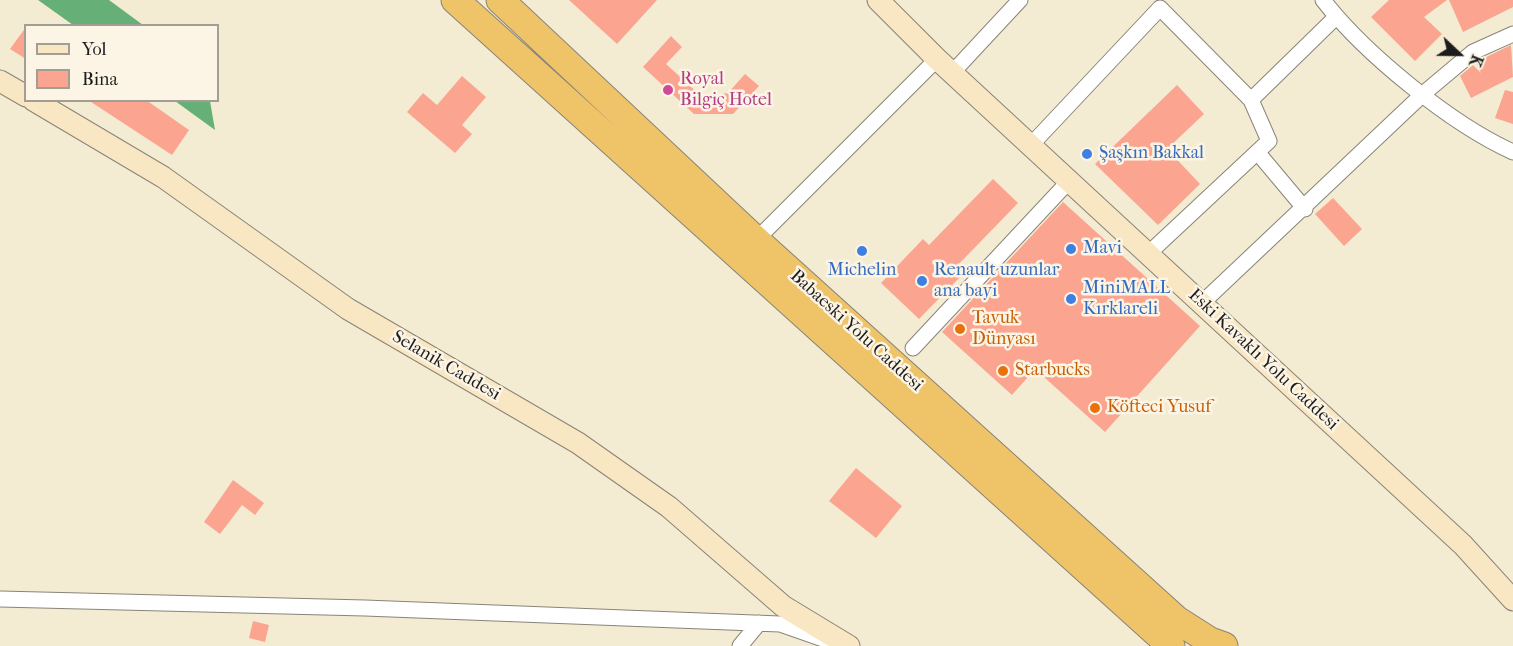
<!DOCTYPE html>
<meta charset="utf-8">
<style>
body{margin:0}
#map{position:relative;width:1513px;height:646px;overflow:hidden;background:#f4ebd3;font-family:"IM FELL French Canon",serif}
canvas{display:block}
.legend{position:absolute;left:24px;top:24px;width:195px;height:78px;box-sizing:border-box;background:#fcf5e5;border:2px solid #a29e95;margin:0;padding:8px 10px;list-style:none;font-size:18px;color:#1c1c1c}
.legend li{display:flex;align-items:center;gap:12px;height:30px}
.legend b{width:30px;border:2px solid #a29e95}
.north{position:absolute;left:1429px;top:24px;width:60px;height:60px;-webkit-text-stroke:4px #fcf5e5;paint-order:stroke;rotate:112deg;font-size:16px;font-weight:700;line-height:24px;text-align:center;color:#1c1c1c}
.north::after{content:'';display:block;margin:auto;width:21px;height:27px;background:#1c1c1c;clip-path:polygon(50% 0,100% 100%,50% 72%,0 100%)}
</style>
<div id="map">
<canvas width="1513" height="646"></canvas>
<ul class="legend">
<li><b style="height:8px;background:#f9e7c3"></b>Yol</li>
<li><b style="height:16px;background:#fba590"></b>Bina</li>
</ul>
<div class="north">K</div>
</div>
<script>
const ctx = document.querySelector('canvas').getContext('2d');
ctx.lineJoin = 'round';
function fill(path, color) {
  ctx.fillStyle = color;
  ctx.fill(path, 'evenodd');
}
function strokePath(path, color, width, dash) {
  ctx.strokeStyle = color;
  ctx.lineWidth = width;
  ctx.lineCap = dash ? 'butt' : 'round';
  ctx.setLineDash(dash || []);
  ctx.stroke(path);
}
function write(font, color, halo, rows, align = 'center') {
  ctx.font = font + ' "IM FELL French Canon",serif';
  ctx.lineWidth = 5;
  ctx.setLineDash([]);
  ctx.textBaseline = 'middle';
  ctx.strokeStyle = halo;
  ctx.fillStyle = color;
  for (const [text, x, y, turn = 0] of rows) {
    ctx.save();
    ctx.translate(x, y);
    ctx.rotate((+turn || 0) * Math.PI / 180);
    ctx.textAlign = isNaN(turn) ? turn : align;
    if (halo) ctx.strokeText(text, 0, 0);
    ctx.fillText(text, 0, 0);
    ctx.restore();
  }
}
fill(new Path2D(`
 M38,0H109L143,25H73Z
 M175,101H210L215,130Z`), '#66b078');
fill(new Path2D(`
 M569,0H657L617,44Z
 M1389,0H1447L1424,17L1442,34L1415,61L1371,17Z
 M1449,0H1513V7L1463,32Z
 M26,27V59L10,49Z
 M671,36L682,47L666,64L702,97L728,93L745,74L759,86L733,114H694L643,67Z
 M1511,45L1513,77L1471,98L1460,76L1473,65L1481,73L1476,62Z
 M462,76L486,97L462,125L472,134L455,153L407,112L423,93L437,105Z
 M1177,85L1204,114L1167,149L1200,184L1158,225L1095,164Z
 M1505,90L1513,92V124L1495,118Z
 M88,100H146L189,130L172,155Z
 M993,179L1018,203L954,269L961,276L919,319L881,283L923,239L929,245Z
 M1333,198L1362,229L1344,246L1315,214Z
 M1063,202L1200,326L1105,432L1035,369L1012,395L942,332Z
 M856,468L902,506L876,538L829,501Z
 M233,480L264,503L255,515L242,505L220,534L204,522Z
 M253,621L269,625L265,642L249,638Z`), '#fba590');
const street = new Path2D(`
 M1323,0C1365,54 1451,124 1513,152
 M952,73L1020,0
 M1031,145L1160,8L1251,100
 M1258,153L1305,209
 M756,240L937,59
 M1148,254L1269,141L1251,100L1336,17
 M1202,303L1423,94L1473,52L1513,34
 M913,348L1070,180
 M0,599L365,608L780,624L826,640
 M740,646L759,623`);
const secondary = new Path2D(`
 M878,0L937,59L1463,545L1513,600
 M0,81L26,96
 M33,100L163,177L348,309L578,443L669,507L783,606L849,646`);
const highway = new Path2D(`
 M455,0L1171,646
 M500,0L756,240L1177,620L1210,641L1224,646`);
strokePath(street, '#888478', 17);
strokePath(secondary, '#888478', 23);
strokePath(highway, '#888478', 29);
strokePath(street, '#fff', 15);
strokePath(secondary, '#f9e7c3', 21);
strokePath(highway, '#efc469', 27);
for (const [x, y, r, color] of [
 [668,90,6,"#d1479c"],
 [1087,154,6,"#3f7fe0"],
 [1071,249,6,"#3f7fe0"],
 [862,251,6,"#3f7fe0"],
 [922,281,6,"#3f7fe0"],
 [1071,299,6,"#3f7fe0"],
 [960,329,6,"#e8710a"],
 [1003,371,6,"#e8710a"],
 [1095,408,6,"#e8710a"]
]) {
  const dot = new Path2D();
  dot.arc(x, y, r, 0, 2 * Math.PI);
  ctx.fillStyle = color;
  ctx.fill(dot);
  strokePath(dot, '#fcf5e5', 2);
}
write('18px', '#b23c85', '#fcf5e5', [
 ["Royal",680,80],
 ["Bilgiç Hotel",680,101]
], 'left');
write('18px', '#366cbe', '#fcf5e5', [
 ["Şaşkın Bakkal",1099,154],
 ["Mavi",1083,249],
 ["Michelin",862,271,"center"],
 ["Renault uzunlar",934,271],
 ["ana bayi",934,292],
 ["MiniMALL",1083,289],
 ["Kırklareli",1083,310]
], 'left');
write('18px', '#c56008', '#fcf5e5', [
 ["Tavuk",972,319],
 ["Dünyası",972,340],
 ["Starbucks",1015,371],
 ["Köfteci Yusuf",1107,408]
], 'left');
write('18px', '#1c1c1c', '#fcf5e5', [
 ["Babaeski Yolu Caddesi",856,331,42],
 ["Eski Kavaklı Yolu Caddesi",1263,360,43],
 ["Selanik Caddesi",446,366,30]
]);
</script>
